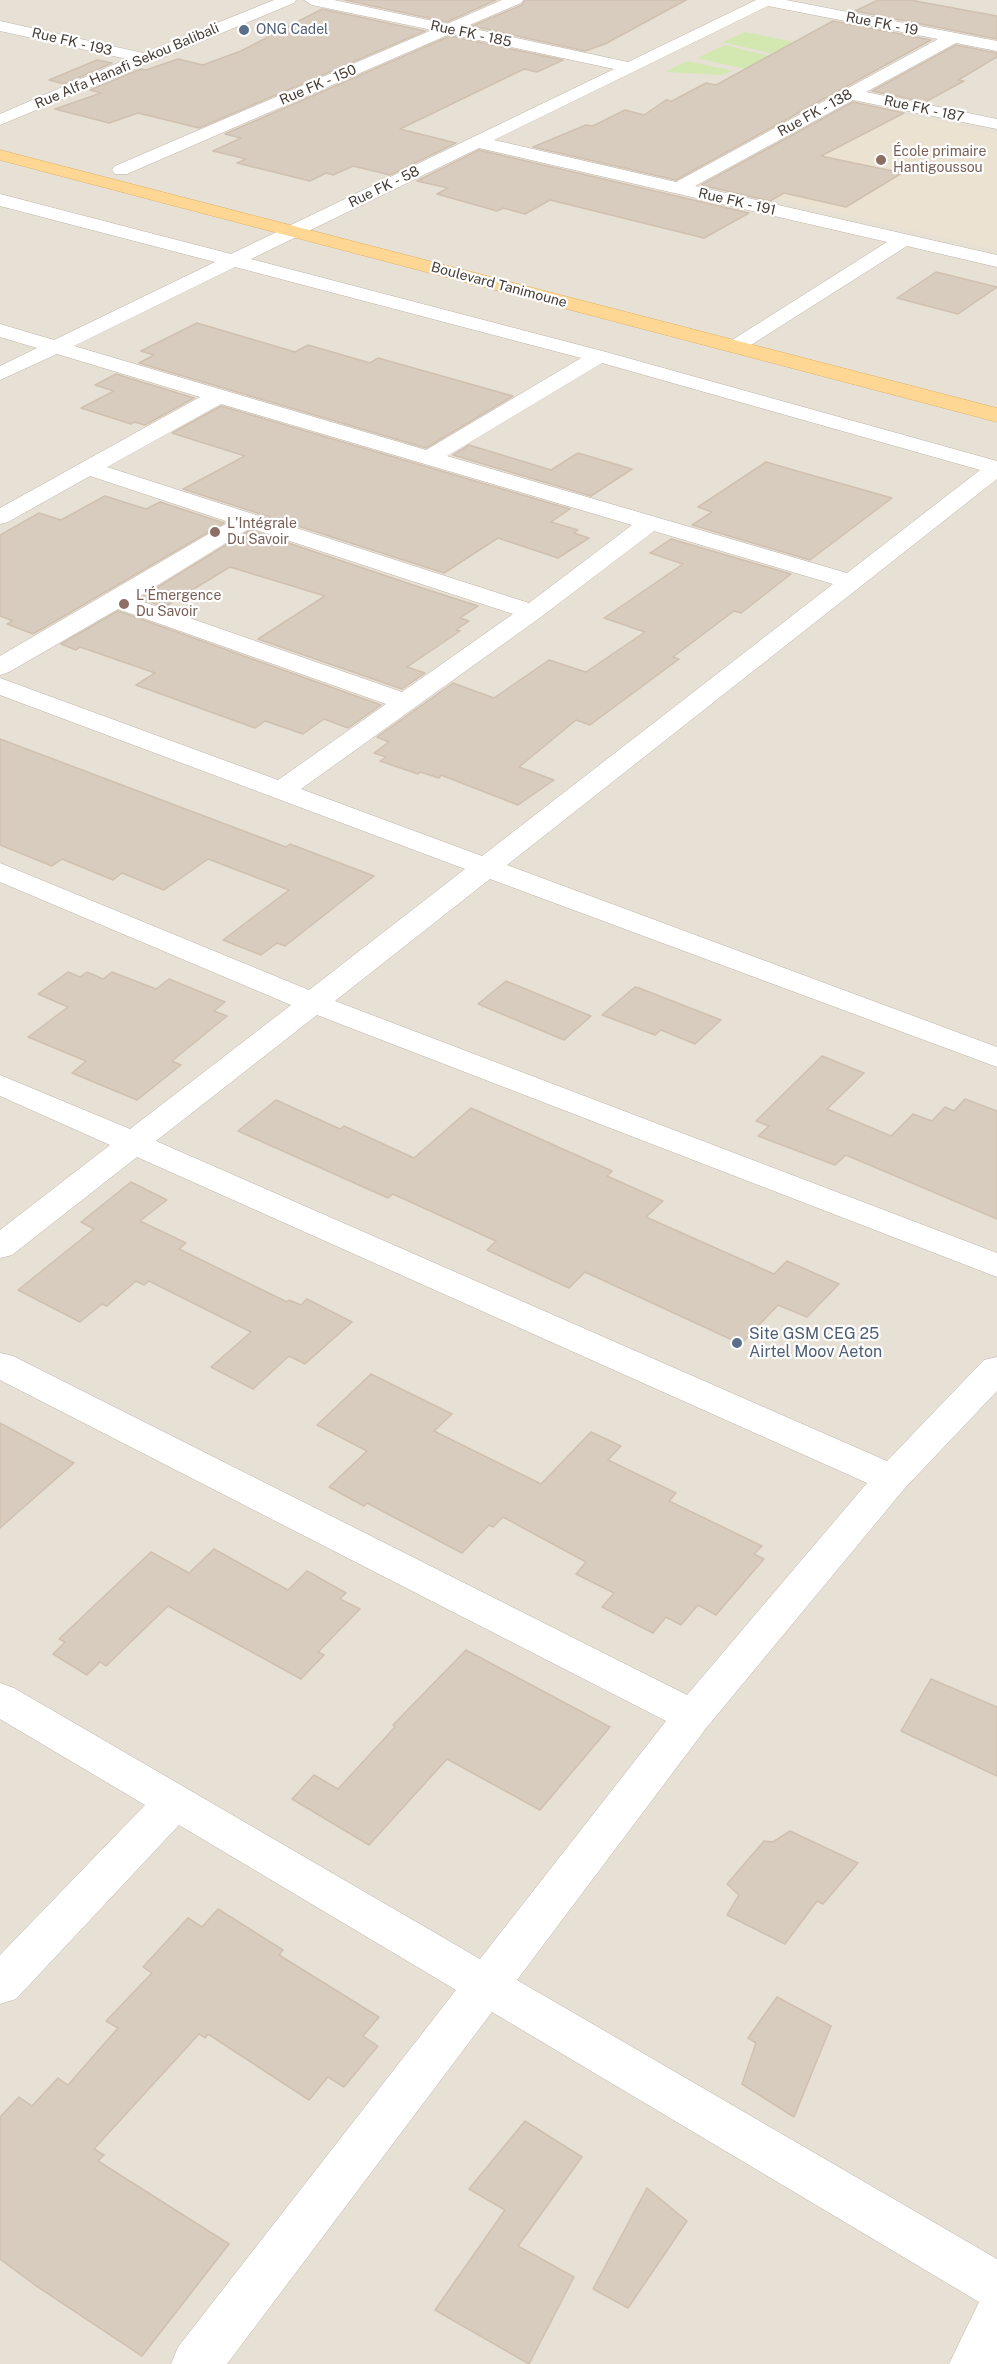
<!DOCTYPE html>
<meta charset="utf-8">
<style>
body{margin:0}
canvas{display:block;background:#f3eee7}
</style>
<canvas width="997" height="2364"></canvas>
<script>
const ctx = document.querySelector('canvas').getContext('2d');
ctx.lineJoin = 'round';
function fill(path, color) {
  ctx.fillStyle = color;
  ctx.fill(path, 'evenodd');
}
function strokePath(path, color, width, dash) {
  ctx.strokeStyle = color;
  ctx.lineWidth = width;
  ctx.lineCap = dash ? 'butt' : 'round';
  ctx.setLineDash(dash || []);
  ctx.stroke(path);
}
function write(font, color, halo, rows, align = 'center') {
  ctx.font = font + ' "Public Sans",sans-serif';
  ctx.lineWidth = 4.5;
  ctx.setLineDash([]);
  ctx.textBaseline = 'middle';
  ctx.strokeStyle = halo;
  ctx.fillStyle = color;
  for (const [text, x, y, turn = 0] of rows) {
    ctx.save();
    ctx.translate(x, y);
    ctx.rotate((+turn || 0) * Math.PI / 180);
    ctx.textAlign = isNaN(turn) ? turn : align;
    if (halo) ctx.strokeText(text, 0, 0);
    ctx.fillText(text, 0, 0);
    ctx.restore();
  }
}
fill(new Path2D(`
 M0,0H997V2364H0Z`), '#e7e0d5');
fill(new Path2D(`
 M862,105L997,134V250L719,186Z`), '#ece2d1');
fill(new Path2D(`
 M745,32L804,44L782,56L723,42Z
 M725,45L776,58L753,71L697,58Z
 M687,61L733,71L722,75L665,72Z`), '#d3e8b0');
const building = new Path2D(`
 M345,0H496L447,22Z
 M525,0H686L605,44L585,51L472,26L522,5Z
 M878,0H910L997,16V39L855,11Z
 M322,9L425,31L199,128L138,113L109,123L55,109L101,93L90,90L141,69L146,70L178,59L203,65L241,51Z
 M833,21L931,40L676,180L533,147L586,125L593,126L625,110L644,115L666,100L672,101L706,83L716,85Z
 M450,36L563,60L537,72L524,69L400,129L456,143L390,175L353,166L333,175L326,173L310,181L237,163L246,159L213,151L241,138L225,134Z
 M956,45L997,53V57L958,80L964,81L925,102L872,91Z
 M97,60L112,63L64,84L49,80Z
 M853,102L904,113L821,156L902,173L846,207L784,193L770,201L701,185Z
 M479,150L749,213L704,238L550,200L525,214L503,208L497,211L437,194L448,188L417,181Z
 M936,272L997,287L958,314L897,298Z
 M197,323L295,352L308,345L370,363L378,358L513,396L426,448L139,363L154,355L141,351Z
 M116,374L194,398L145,425L134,422L131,424L81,408L114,391L95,385Z
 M221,406L570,509L551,522L578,530L574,533L589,538L558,558L498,538L444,573L183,489L245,456L172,433Z
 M469,445L551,470L578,453L632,469L591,496L453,455Z
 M766,462L804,473L892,498L810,560L692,525L712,512L698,507Z
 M105,496L146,509L160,502L224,523L33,634L7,624L13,621L0,616V535L39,513L61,520Z
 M250,530L422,588L478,606L460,618L469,621L456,630L460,631L407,667L425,673L402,689L258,639L325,596L230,567L164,607L140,598Z
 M671,539L791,574L741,613L734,611L673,657L679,659L590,725L576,720L519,767L554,780L518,805L441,775L439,778L420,772L418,774L380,761L386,757L374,753L389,742L377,737L453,683L494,698L549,660L586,672L645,632L604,618L683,564L650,553Z
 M118,611L381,705L348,728L324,719L303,734L265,721L255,728L136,685L155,673L80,647L76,650L61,644Z
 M0,739L286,847L290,844L374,876L285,946L277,943L261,955L223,940L289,890L208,859L164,890L122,873L113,880L62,859L52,866L0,845Z
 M68,972L80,977L87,972L103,979L112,972L156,989L169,979L225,1002L214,1011L227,1016L172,1061L181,1065L137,1100L72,1073L86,1061L28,1037L68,1007L38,994Z
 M506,981L591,1016L564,1040L478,1004Z
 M635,987L639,988L721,1020L695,1044L661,1030L655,1035L602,1015Z
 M822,1056L864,1073L827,1109L891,1136L913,1114L932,1121L945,1107L954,1111L965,1099L997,1111V1219L846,1155L835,1165L758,1136L769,1126L756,1121Z
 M276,1100L340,1129L344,1126L414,1158L471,1108L612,1171L607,1176L663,1201L646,1217L774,1274L787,1261L839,1284L807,1317L778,1305L741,1344L585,1272L569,1288L487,1250L496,1241L393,1194L388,1198L238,1131Z
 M131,1182L167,1200L140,1221L186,1243L179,1249L287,1302L289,1300L301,1305L307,1299L352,1322L305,1364L289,1356L253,1389L211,1367L251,1332L149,1281L144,1285L136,1281L107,1306L102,1304L80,1322L18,1290L94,1229L81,1222Z
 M371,1374L452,1414L434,1431L541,1484L591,1432L621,1446L608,1460L676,1493L669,1501L762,1546L754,1554L764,1559L716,1615L698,1605L681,1625L666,1617L653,1633L602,1607L614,1593L576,1574L586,1562L503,1517L493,1527L489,1525L462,1553L367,1503L364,1506L329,1487L367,1451L317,1425Z
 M0,1423L74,1463L0,1528Z
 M214,1549L288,1590L307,1571L346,1593L340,1599L360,1609L318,1652L324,1655L301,1679L168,1606L106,1666L100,1662L87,1675L53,1654L65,1642L59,1639L151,1552L189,1573Z
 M466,1650L610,1727L540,1810L447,1759L369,1845L292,1799L314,1775L338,1789L395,1727L393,1725Z
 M931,1679L997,1707V1776L901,1731Z
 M790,1831L858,1863L823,1904L817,1901L785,1944L727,1915L739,1895L727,1884L764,1841L773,1842Z
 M218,1909L283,1950L279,1955L379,2017L363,2036L378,2046L344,2087L328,2077L309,2100L208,2034L205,2038L199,2034L94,2149L104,2155L98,2161L229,2244L142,2356L35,2285L0,2259V2117L19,2097L32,2106L58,2078L68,2085L118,2028L106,2021L152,1973L143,1967L188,1918L202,1927Z
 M777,1997L831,2026L794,2117L742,2084L756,2043L748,2038Z
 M525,2121L582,2157L518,2246L574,2277L529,2364L435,2310L505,2210L469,2189Z
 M647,2188L687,2221L628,2308L593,2289Z`);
fill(building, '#d8ccbf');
strokePath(building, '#d0c0af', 1.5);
const street = new Path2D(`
 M274,0H296L294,3L0,125V114L127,59L0,31V21L143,53Z
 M304,0H334L447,24L502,0H523L521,3L465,27L628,62L756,0H786L997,41V51L956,43L866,92L997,119V129L853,100L695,186L997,255V267L907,246L743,350L736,352L729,350L726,346L729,342L887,242L479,148L251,259L606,352L997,461V479L507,865L997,1047V1067L490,879L335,1001L997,1253V1277L317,1015L156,1141L887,1461L984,1360L997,1357V1391L905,1488L707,1727L517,1980L997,2259V2364H949L979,2302L492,2012L227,2364H171L178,2347L456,1990L179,1825L16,1999L0,2004V1955L145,1805L0,1719V1683L14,1688L480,1959L666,1721L0,1380V1353L13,1356L687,1695L867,1483L137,1157L12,1255L0,1258V1230L110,1145L0,1096V1075L130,1129L291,1005L0,882V863L309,990L465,869L0,695V678L278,780L386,704L118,609L9,672L0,675V656L229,522L90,476L8,522L0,524V508L200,397L57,354L0,380V366L37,348L0,337V324L54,340L215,262L0,206V194L231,254L614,69L450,34L127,174H115L112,170L115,166L432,30L312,5ZM768,6L938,39L676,182L494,140ZM235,267L581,358L426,450L74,346ZM602,363L980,470L847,573L447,456ZM221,404L632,525L529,603L107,467ZM250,528L513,614L402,692L135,599ZM654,531L833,584L482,856L301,789L541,617Z`);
const primary = new Path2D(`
 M0,150L997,408V422L0,160Z`);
strokePath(street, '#bfb5a9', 1);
strokePath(primary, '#e3b265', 1);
fill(street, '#fff');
fill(primary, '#fed795');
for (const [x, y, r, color] of [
 [244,30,6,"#5c6f8a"],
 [881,160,6,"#8d6e63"],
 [215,532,6,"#8d6e63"],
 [124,604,6,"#8d6e63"],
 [737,1343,6,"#5c6f8a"]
]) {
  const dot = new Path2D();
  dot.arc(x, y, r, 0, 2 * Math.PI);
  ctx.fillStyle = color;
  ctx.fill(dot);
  strokePath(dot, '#fff', 2);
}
write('14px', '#463e36', '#fff', [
 ["Rue FK - 19",882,24,11],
 ["Rue FK - 185",471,34,12],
 ["Rue FK - 193",72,42,13],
 ["Rue Alfa Hanafi Sekou Balibali",127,66,-23],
 ["Rue FK - 150",318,85,-23],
 ["Rue FK - 187",924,109,12],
 ["Rue FK - 138",815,113,-29],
 ["Rue FK - 58",384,187,-26],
 ["Rue FK - 191",737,202,13],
 ["Boulevard Tanimoune",499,285,15]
]);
write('14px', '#4e5e75', '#fff', [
 ["ONG Cadel",256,30]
], 'left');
write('14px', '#785e54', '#fff', [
 ["École primaire",893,152],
 ["Hantigoussou",893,168],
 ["L'Intégrale",227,524],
 ["Du Savoir",227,540],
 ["L'Émergence",136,596],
 ["Du Savoir",136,612]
], 'left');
write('16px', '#4e5e75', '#fff', [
 ["Site GSM CEG 25",749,1334],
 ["Airtel Moov Aeton",749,1352]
], 'left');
</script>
